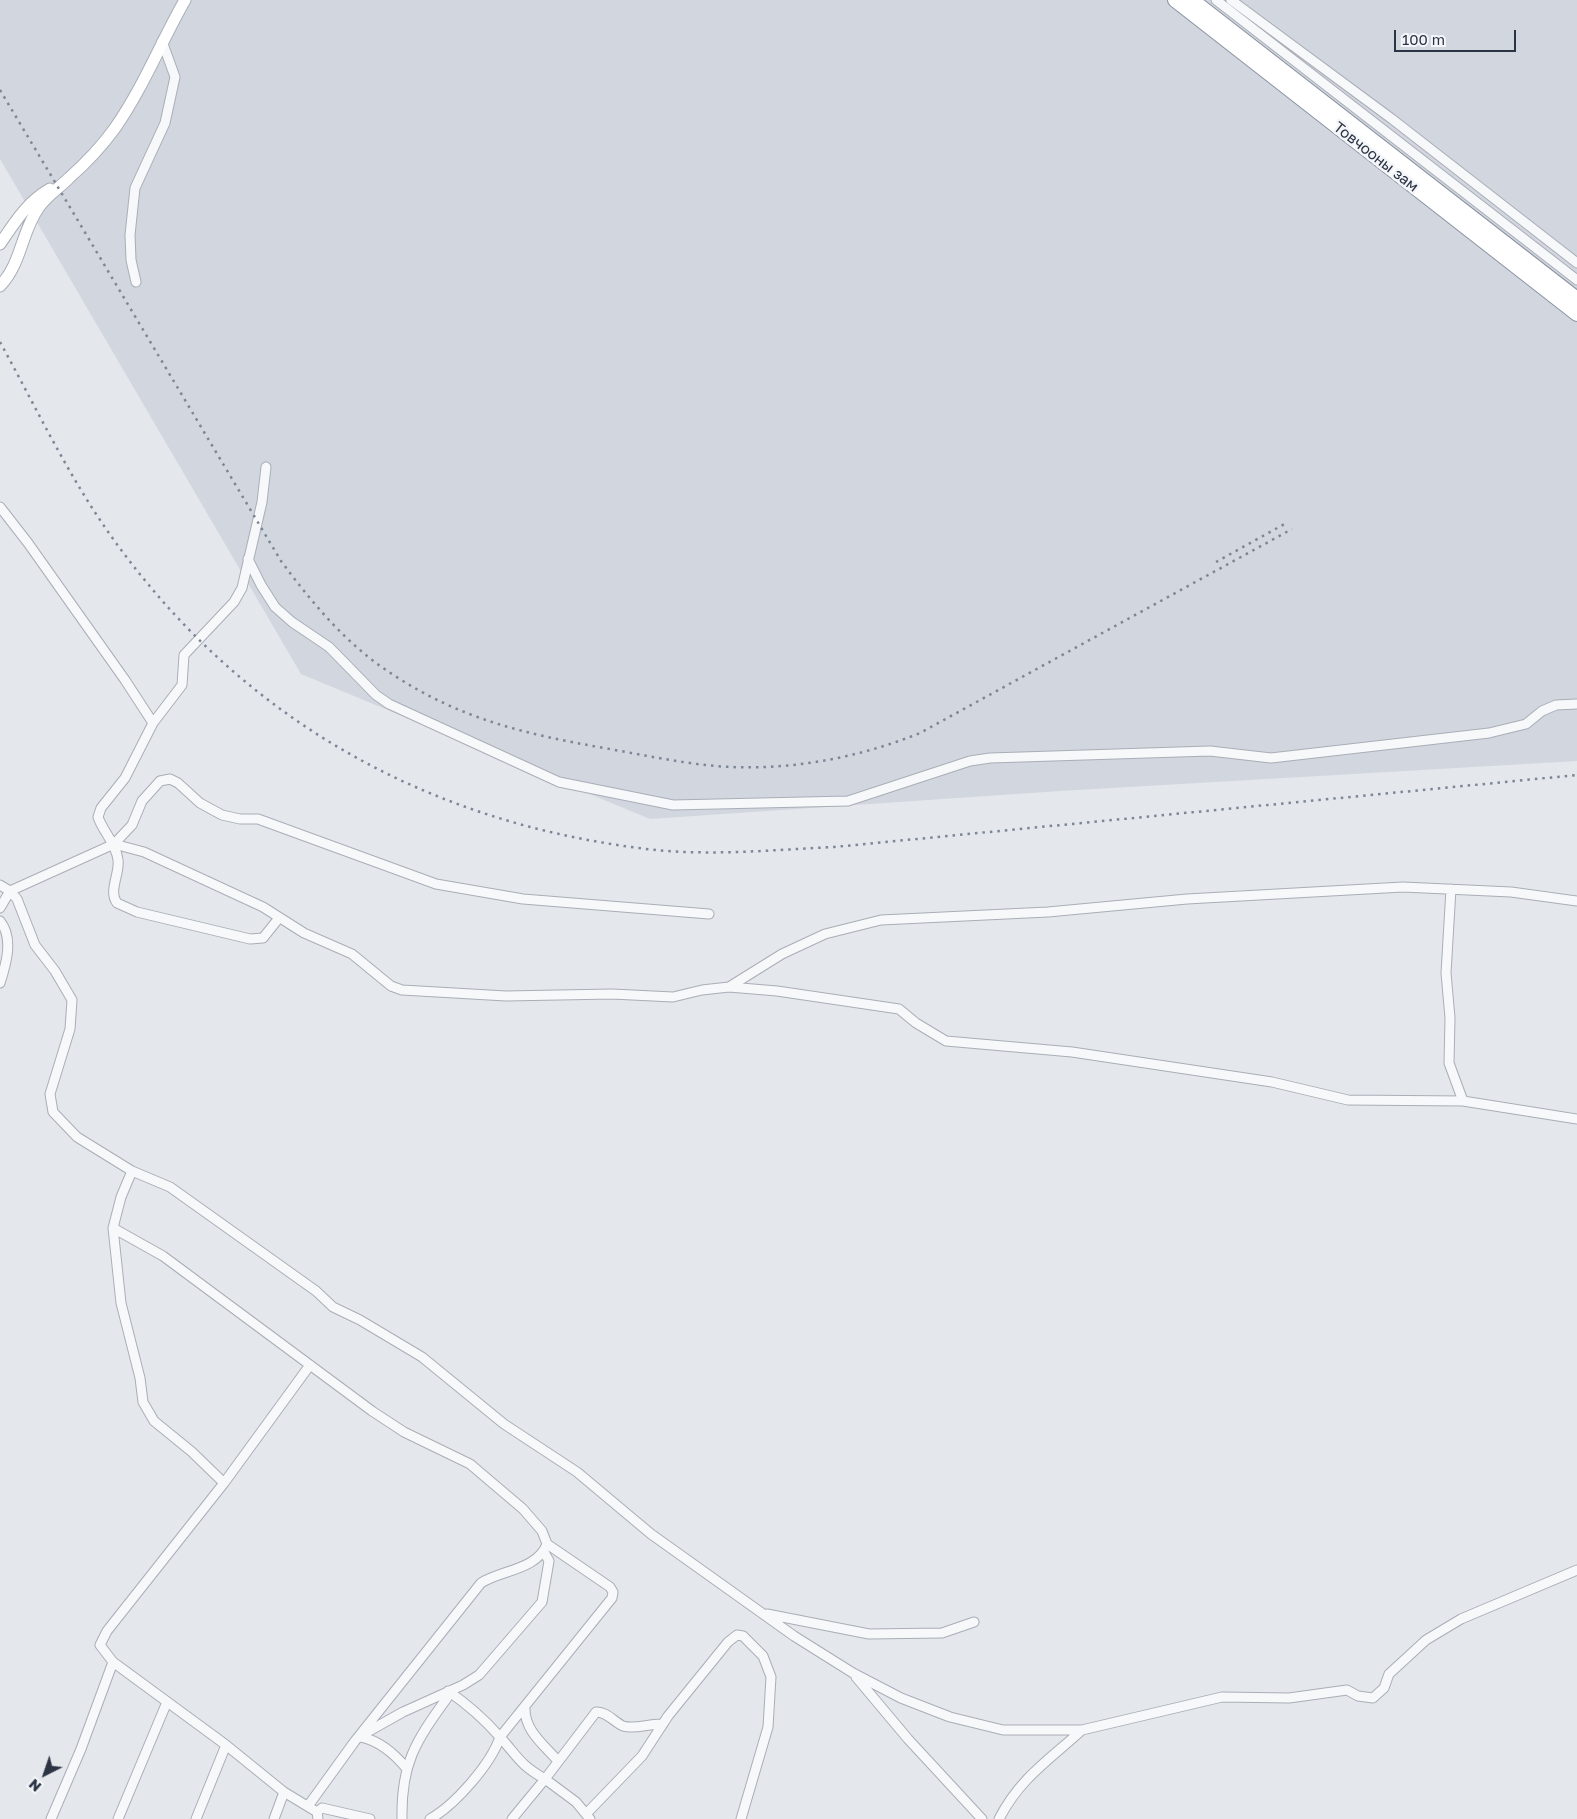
<!DOCTYPE html>
<meta charset="utf-8">
<style>
body{margin:0}
#map{position:relative;width:1577px;height:1819px;overflow:hidden;background:#e4e7ec;font-family:"Golos Text",sans-serif}
canvas{display:block}
.north{position:absolute;left:20px;top:1749px;width:50px;height:50px;-webkit-text-stroke:4px #f4f6f9;paint-order:stroke;rotate:221deg;font-size:14px;font-weight:700;line-height:20px;text-align:center;color:#2b3445}
.north::after{content:'';display:block;margin:auto;width:18px;height:22px;background:#2b3445;clip-path:polygon(50% 0,100% 100%,50% 72%,0 100%)}
.scale{position:absolute;left:1394px;top:30px;width:122px;height:22px;box-sizing:border-box;border:2px solid #2b3445;border-top:0;padding-left:6px;font-size:15px;line-height:18px;white-space:nowrap;color:#2b3445;-webkit-text-stroke:4px #f4f6f9;paint-order:stroke}
</style>
<div id="map">
<canvas width="1577" height="1819"></canvas>
<div class="north">N</div>
<div class="scale">100 m</div>
</div>
<script>
const ctx = document.querySelector('canvas').getContext('2d');
ctx.lineJoin = 'round';
function fill(path, color) {
  ctx.fillStyle = color;
  ctx.fill(path, 'evenodd');
}
function strokePath(path, color, width, dash) {
  ctx.strokeStyle = color;
  ctx.lineWidth = width;
  ctx.lineCap = dash ? 'butt' : 'round';
  ctx.setLineDash(dash || []);
  ctx.stroke(path);
}
function write(font, color, halo, rows, align = 'center') {
  ctx.font = font + ' "Golos Text",sans-serif';
  ctx.lineWidth = 5;
  ctx.setLineDash([]);
  ctx.textBaseline = 'middle';
  ctx.strokeStyle = halo;
  ctx.fillStyle = color;
  for (const [text, x, y, turn = 0] of rows) {
    ctx.save();
    ctx.translate(x, y);
    ctx.rotate((+turn || 0) * Math.PI / 180);
    ctx.textAlign = isNaN(turn) ? turn : align;
    if (halo) ctx.strokeText(text, 0, 0);
    ctx.fillText(text, 0, 0);
    ctx.restore();
  }
}
fill(new Path2D(`
 M0,0H1577V761L1060,791L650,819L301,674L0,159Z`), '#d2d6de');
const minor = new Path2D(`
 M1216,0L1577,280
 M1231,0L1392,119L1577,263
 M136,282L131,260L130,235L135,188L165,123L175,77L162,41
 M266,467L262,502L242,588L234,602L184,655L182,685L153,723L125,778L101,808L98,817C103,832 116,843 118,860C120,874 108,891 117,903L137,912L250,939L263,938L279,918
 M0,507L28,543L125,680L153,723
 M248,559L261,585L275,607L292,622L329,647L376,695L389,704L559,782L673,805L848,801L970,761L990,758L1210,751L1271,758L1489,733L1526,724L1542,711L1556,705L1577,704
 M114,844L144,852L263,907L304,933L352,954L391,986L402,990L506,996L612,994L673,997L702,990L729,987L777,991L899,1009L916,1023L946,1041L1072,1052L1272,1082L1348,1100L1463,1101
 M0,885L10,891L17,899L35,945L55,971L72,1000L70,1029L50,1094L53,1112L77,1137L132,1171L170,1187L316,1291L333,1307L360,1320L422,1357L504,1424L577,1472L651,1534L794,1636L853,1673L901,1698L950,1717L1003,1730H1082L1222,1697L1289,1698L1347,1690L1358,1696L1373,1698L1384,1688L1389,1674L1426,1640L1461,1619L1577,1570
 M1451,889L1446,973L1450,1018L1449,1063L1463,1101L1577,1119
 M0,908L10,891L114,844L132,825L142,801L160,781L170,779L178,783L200,803L222,815L240,819H258L436,884L523,899L709,914
 M0,921C14,938 6,965 0,983
 M729,987L782,954L825,934L881,920L1048,912L1187,899L1403,887L1511,892L1577,901
 M132,1171L121,1197L113,1228L121,1303L140,1378L143,1402L154,1421L192,1452L224,1483L107,1631L100,1645L113,1662L226,1745L284,1792L317,1812L318,1819
 M113,1228L163,1256L372,1411L404,1432L470,1464L523,1509L542,1531L547,1544C537,1570 501,1570 481,1583L355,1741L308,1806
 M224,1483L310,1365
 M767,1614L869,1634L942,1633L974,1622
 M856,1677L908,1739L982,1819
 M525,1707C524,1730 543,1744 558,1761
 M362,1735L403,1712L463,1685L479,1675L542,1602L549,1561L544,1552
 M361,1737C380,1741 394,1753 407,1769
 M317,1812L322,1808L370,1819
 M586,1814L642,1756L668,1716L728,1642L737,1635L743,1636L763,1656L771,1677L768,1727L741,1819
 M51,1819L81,1749L113,1662
 M118,1819L167,1702
 M196,1819L226,1745
 M274,1819L284,1792
 M402,1819C401,1764 415,1742 447,1698L448,1691C467,1704 485,1720 500,1737C518,1757 520,1765 545,1779L596,1712C606,1711 614,1722 623,1726C635,1730 650,1723 663,1724
 M430,1819C455,1805 491,1764 500,1737L612,1598L613,1592L610,1587L547,1544
 M512,1819L545,1779L576,1802L590,1819
 M999,1819C1020,1778 1049,1760 1082,1730`);
const secondary = new Path2D(`
 M0,244C15,222 27,202 50,189
 M0,286C22,263 21,232 39,207C47,196 59,188 69,178C86,163 102,146 115,128C143,88 161,42 185,0`);
const trunk = new Path2D(`
 M1175,0L1577,314
 M1192,0L1577,299`);
strokePath(minor, '#a9aeb7', 11);
strokePath(secondary, '#a9aeb7', 13);
strokePath(trunk, '#8b94a3', 16);
strokePath(minor, '#f7f8fa', 9);
strokePath(secondary, '#fff', 11);
strokePath(trunk, '#fff', 14);
strokePath(new Path2D(`
 M0,90L281,561C313,604 347,645 392,674C460,719 525,734 604,748C638,754 671,761 705,765C778,773 853,760 920,733L1292,529
 M0,342C38,411 72,484 119,547C247,721 427,821 639,848C704,857 769,850 834,847L1577,775
 M1216,562L1288,522`), '#7d8696', 2.5, [2.5, 5]);
write('15px', '#2b3445', '#f4f6f9', [
 ["Товчооны зам",1376,157,38]
]);
</script>
